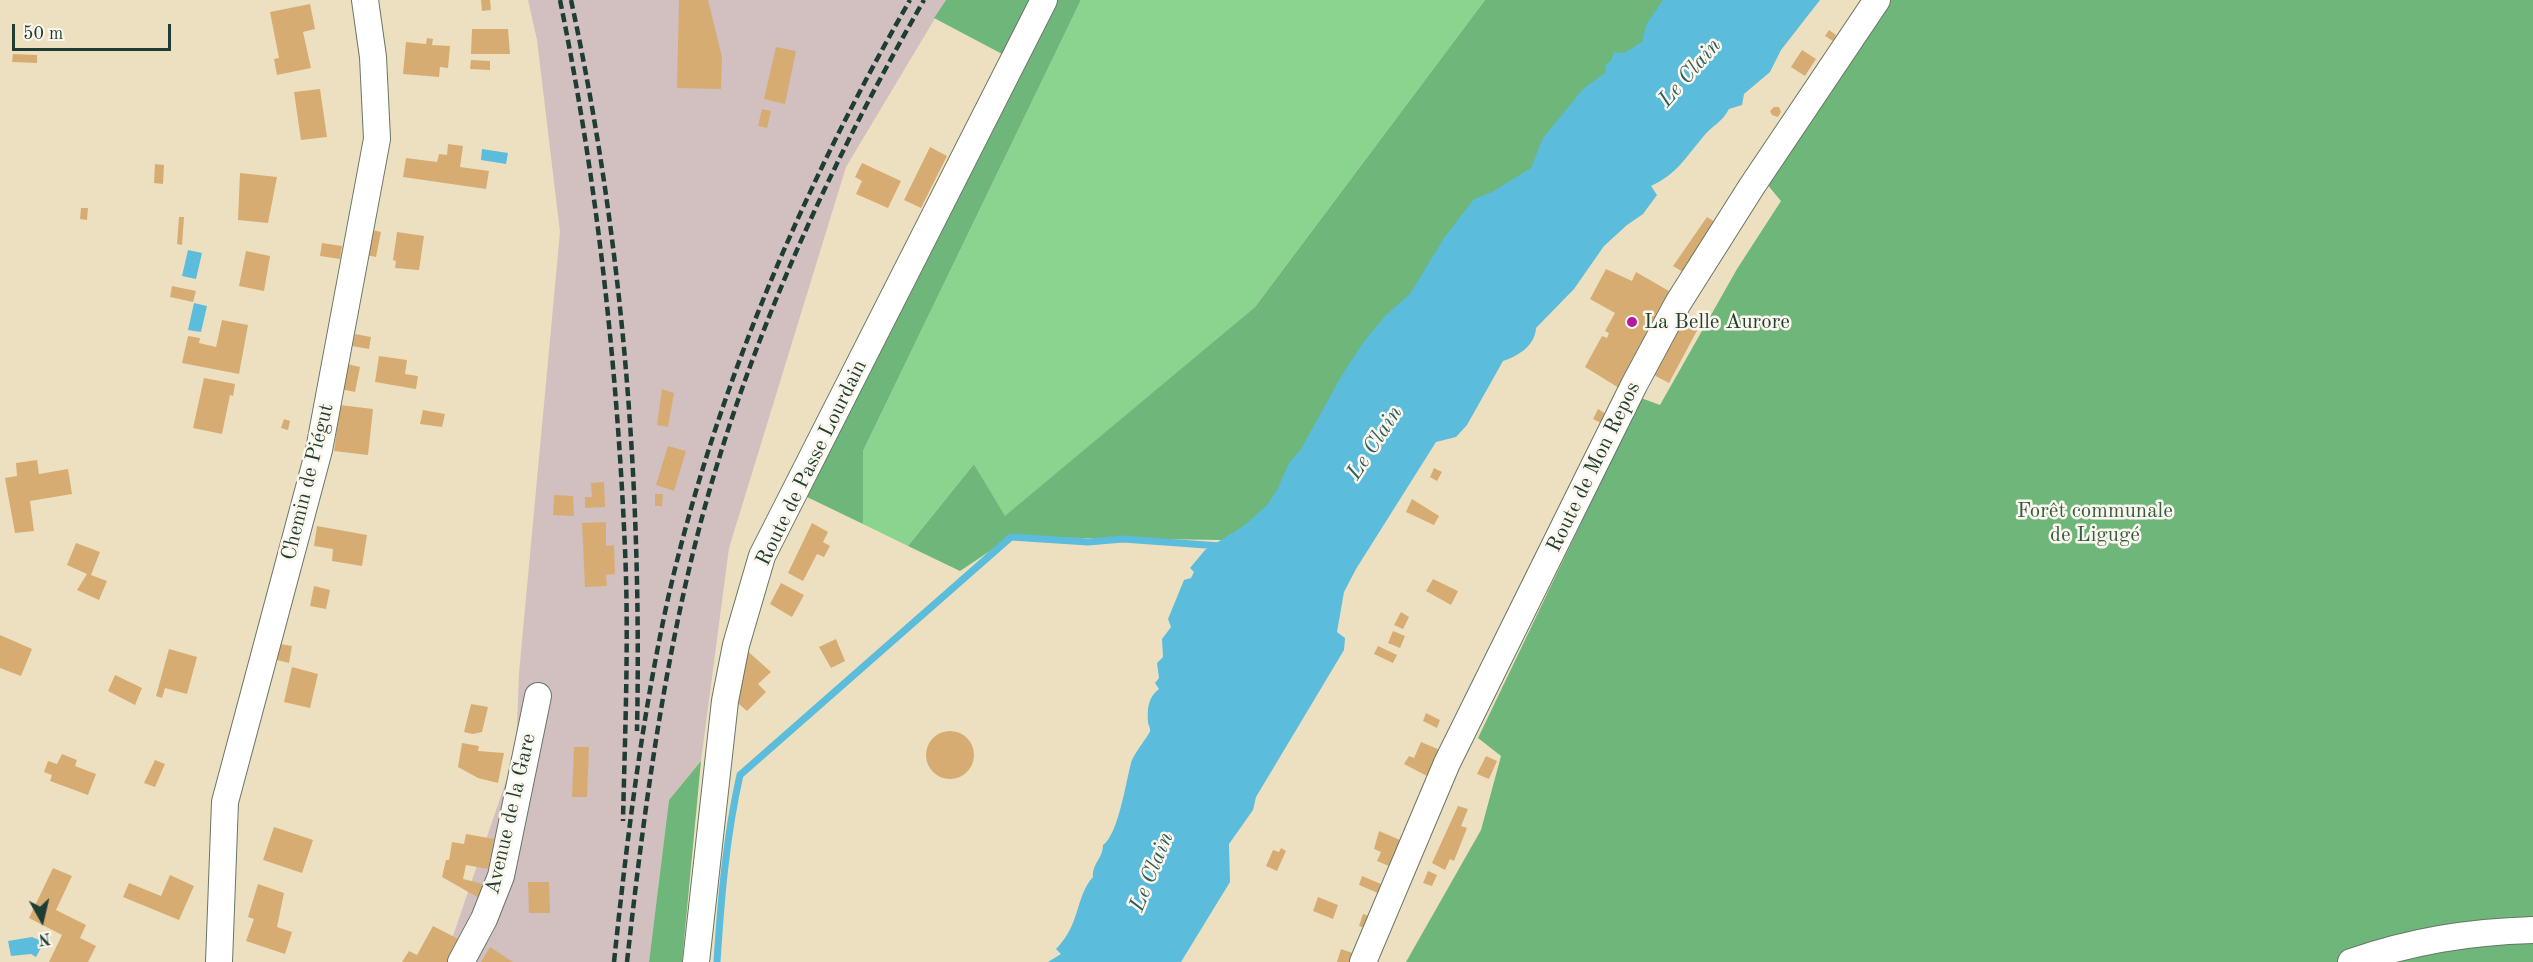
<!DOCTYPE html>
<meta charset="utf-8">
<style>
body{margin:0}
#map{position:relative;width:2533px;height:962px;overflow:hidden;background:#ede0c0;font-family:"Old Standard TT",serif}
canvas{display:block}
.north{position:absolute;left:12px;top:890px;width:60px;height:60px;-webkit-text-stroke:4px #fbf7ec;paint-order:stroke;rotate:172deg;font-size:16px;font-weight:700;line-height:24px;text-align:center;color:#1f3d34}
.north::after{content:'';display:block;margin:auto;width:21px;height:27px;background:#1f3d34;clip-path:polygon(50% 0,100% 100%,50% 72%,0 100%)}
.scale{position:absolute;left:12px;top:24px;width:159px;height:27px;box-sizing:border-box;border:3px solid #1f3d34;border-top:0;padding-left:8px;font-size:18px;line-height:21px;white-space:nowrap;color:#1f3d34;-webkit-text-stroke:4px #fbf7ec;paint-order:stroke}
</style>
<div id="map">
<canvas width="2533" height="962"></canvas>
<div class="north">N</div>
<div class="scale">50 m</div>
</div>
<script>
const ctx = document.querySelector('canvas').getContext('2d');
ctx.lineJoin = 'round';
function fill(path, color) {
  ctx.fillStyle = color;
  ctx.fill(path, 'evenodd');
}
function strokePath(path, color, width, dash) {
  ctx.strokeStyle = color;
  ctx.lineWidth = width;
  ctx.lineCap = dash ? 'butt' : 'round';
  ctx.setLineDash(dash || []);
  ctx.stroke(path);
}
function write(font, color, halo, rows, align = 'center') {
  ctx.font = font + ' "Old Standard TT",serif';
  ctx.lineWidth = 5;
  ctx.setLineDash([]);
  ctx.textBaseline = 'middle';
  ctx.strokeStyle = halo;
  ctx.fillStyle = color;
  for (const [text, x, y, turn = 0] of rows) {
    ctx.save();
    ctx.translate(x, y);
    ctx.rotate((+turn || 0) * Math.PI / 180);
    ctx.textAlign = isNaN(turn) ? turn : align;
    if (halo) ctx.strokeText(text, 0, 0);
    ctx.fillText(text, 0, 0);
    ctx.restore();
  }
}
fill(new Path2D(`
 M528,0H946L846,167L729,548L701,761L669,800L649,962H444L516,752L519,673L560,232L537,40Z`), '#d2bfc0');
fill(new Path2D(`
 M1081,0H1485L1255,307L1005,517L974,464L908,546L863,524V451Z`), '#8ad490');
fill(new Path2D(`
 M946,0H1031L1004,55L934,18Z
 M1055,0H1081L863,451V524L805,496Z
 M1485,0H1705L1288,543L1223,540L1011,537L960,571L908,546L974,464L1005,516L1255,307Z
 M1891,0H2533V962H1406L1481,830L1501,756L1478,738L1641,398L1660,405L1737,269L1781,201L1766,183Z
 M701,761L682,962H649L669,800Z`), '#6fb67a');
fill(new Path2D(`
 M1663,0H1820L1781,50L1770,72L1744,94L1742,105L1729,109C1721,124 1712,125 1703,137C1686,157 1676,175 1651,186L1657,195L1643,214L1627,225L1604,246L1574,289L1536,328C1535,346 1518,356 1503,361L1467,425L1456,437L1436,442L1356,569L1344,592L1337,632L1345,638L1344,650L1256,797L1253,810L1229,844L1230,882L1181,962H1048L1061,954L1056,949C1081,924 1075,897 1093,877C1092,864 1103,858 1103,845C1118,835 1126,782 1131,763C1134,753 1150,734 1150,731C1151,728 1148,725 1148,722C1147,709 1148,697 1159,689L1155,683L1159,678L1157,663L1163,657L1162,639L1171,627L1168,619L1184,580L1191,578L1194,572L1190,568L1205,550L1245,525L1268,504L1278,488L1289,463L1301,449L1342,375L1365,340L1387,314L1410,294L1444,238L1474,199L1492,192L1531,168L1543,138L1583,89L1605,73L1606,64L1611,61L1614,52L1624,53L1642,42L1646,25Z
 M482,149L508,153L506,164L481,160Z
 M188,250L202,253L196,279L182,276Z
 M194,303L207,306L201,332L188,330Z
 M32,937L44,942L36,957L31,954L11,956L8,941Z`), '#5cbcdb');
strokePath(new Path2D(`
 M717,962C721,899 726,837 740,775L1011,537L1088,542L1123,539L1220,546`), '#5cbcdb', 7);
fill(new Path2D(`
 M481,0H490L491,10L482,11Z
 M679,0H708L722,57L721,89L677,88Z
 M310,4L315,29L303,32L311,68L277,75L274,59L279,58L270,12Z
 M472,29H508L510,54H471Z
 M1829,30L1836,35L1833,41L1825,36Z
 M427,38L433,39L432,45L450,46L448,68L440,67L439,77L403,74L406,42L426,44Z
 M776,47L796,51L785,104L764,99Z
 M1802,50L1816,59L1805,76L1791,67Z
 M13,54L37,55V63L12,62Z
 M471,60L490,61V70L470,69Z
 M320,89L327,137L301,140L294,92Z
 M1774,107H1779L1781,112L1778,117L1772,115L1770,111Z
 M762,109L771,111L767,128L758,126Z
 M448,144L463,146L460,167L489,171L486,189L403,177L406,158L437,162L439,154L447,155Z
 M930,147L947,156L921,208L904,200Z
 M862,163L901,181L888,208L856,194L862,181L855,177Z
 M155,164L164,165L163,184L154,183Z
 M240,173L277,177L268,223L238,220Z
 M81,208H88L87,220L80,219Z
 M179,217H184L182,245L177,244Z
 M1707,217L1715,222L1683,272L1673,266Z
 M372,230L381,232L376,257L366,255Z
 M397,232L424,236L419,270L395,268L396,261L393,260Z
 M322,243L342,246L340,259L320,256Z
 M246,251L270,256L264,291L239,286Z
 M1606,269L1632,281L1636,272L1669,291L1619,388L1585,367L1602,336L1607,338L1609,333L1605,331L1615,313L1590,299Z
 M172,286L196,291L193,302L170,297Z
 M1683,316L1700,325L1669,383L1652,374Z
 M222,320L248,325L239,374L182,363L188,336L200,338L199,343L216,347Z
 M355,334L371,337L369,349L352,346Z
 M379,356L407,360L405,374L418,376L416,389L375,382Z
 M347,364L360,367L355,392L341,389Z
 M204,378L235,384L233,396L230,395L222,434L193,428Z
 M662,389L674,393L668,427L657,425Z
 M340,405L373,409L368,455L334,451Z
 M1598,409L1606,414L1601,423L1593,419Z
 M423,410L445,414L442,427L420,424Z
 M284,419L290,421L288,430L281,428Z
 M668,446L686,451L674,491L656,485Z
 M37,460L39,474L68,469L72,494L30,501L34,531L15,533L5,478L17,476L16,463Z
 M1434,468L1442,472L1437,481L1430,477Z
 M604,482L605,507L585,508V497H592L591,483Z
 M655,494H663L662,506H655Z
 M554,495L573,496L574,516L553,515Z
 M1412,499L1439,516L1434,525L1406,512Z
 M606,522V546L614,545L615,574L606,575L607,586L585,587L582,523Z
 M812,523L828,532L823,542L830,546L824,557L817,554L803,581L788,573Z
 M317,526L367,535L362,566L332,561L333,549L314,546Z
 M76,543L100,552L91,575L107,581L99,600L77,590L87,574L67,565Z
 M1433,579L1458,591L1451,605L1426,591Z
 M781,583L804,595L792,617L770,604Z
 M314,586L330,590L326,609L310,606Z
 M1401,612L1409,617L1403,629L1394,625Z
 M1393,631L1405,636L1400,648L1388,643Z
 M0,635L32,649L21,676L0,668Z
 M836,639L845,661L831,668L819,647Z
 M280,644L292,646L289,663L277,660Z
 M1378,646L1397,655L1393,663L1374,654Z
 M744,648L771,672L758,684L766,692L747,711L733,699Z
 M169,649L197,657L187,694L165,688L162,698L156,696Z
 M292,667L318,674L310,708L284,702Z
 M115,675L142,688L135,705L108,691Z
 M471,704L488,707L482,732L473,734L464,732Z
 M1426,713L1440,720L1437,728L1423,721Z
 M926 755a24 24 0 1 1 48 0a24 24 0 1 1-48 0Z
 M1421,742L1440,750L1429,777L1404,764L1409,756L1414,758Z
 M462,743L479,746L478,751L504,753L498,783L478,778L458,767Z
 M574,747H589L587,797H572Z
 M62,754L77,760L75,766L96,774L88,795L50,781L52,775L44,772L48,761L57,764Z
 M1486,756L1497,761L1489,779L1477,774Z
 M155,760L165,764L155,787L144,783Z
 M1458,806L1468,809L1461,826L1467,828L1454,861L1450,859L1445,870L1432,863Z
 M274,827L313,840L302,873L263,860Z
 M1379,831L1400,840L1389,866L1377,861L1381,852L1374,849Z
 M466,834L494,839L488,869L466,865L463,879L483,884L479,898L442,877L446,860H449L452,842L464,844Z
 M1281,848L1286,851L1277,871L1266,866L1273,850L1279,852Z
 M53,868L72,876L56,910L86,925L80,938L96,946L88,962H49L62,935L29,918Z
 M1428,871L1437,875L1432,886L1423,883Z
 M170,875L194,886L179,920L123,897L129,883L161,896Z
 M1362,876L1381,884L1378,893L1359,885Z
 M528,882H549L550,913H529Z
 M258,884L284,893L277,927L292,932L285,954L246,941L254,919L248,917Z
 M1318,897L1338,905L1333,919L1313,911Z
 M1363,914L1369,916L1365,928L1359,926Z
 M433,926L460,940L448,962H402L409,951L417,955Z
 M490,947L513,962H481Z
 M1341,949L1355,954L1352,962H1337Z`), '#d7ac73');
const street = new Path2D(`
 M219,962L225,802L319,450L377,139L373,57L365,0
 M461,962L484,919L501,876L538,696
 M696,962L725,701L736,645L762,556L1044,0
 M1363,962L1447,763L1634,385L1678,303L1752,186L1877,0
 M2351,962C2413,941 2467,932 2533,930`);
strokePath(street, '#677665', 28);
strokePath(street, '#fff', 26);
strokePath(new Path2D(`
 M560,0C597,181 617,364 625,549C629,640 625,731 623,821
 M571,0C623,240 642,486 637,731
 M614,962C627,839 642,715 669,594C717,386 804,185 910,0
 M627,962C644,810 664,658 704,510C753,331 832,160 924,0`), '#1f3d34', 4.5, [9, 4.5]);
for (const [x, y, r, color] of [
 [1632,322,6,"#b5179e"]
]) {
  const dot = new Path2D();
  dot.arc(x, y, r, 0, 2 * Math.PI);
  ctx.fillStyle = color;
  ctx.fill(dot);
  strokePath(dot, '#fbf7ec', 2);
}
write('21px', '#1f3d34', '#fbf7ec', [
 ["La Belle Aurore",1644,322]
], 'left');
write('21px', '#1f3d34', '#fbf7ec', [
 ["Route de Passe Lourdain",812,463,-64],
 ["Route de Mon Repos",1594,467,-64],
 ["Chemin de Piégut",308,482,-76],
 ["Avenue de la Gare",511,814,-77]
]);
write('21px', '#345b46', '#fbf7ec', [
 ["Forêt communale",2095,511],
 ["de Ligugé",2095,535]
]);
write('italic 22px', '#2e5d5e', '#fbf7ec', [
 ["Le Clain",1690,73,-49],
 ["Le Clain",1375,443,-57],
 ["Le Clain",1152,872,-68]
]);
</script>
